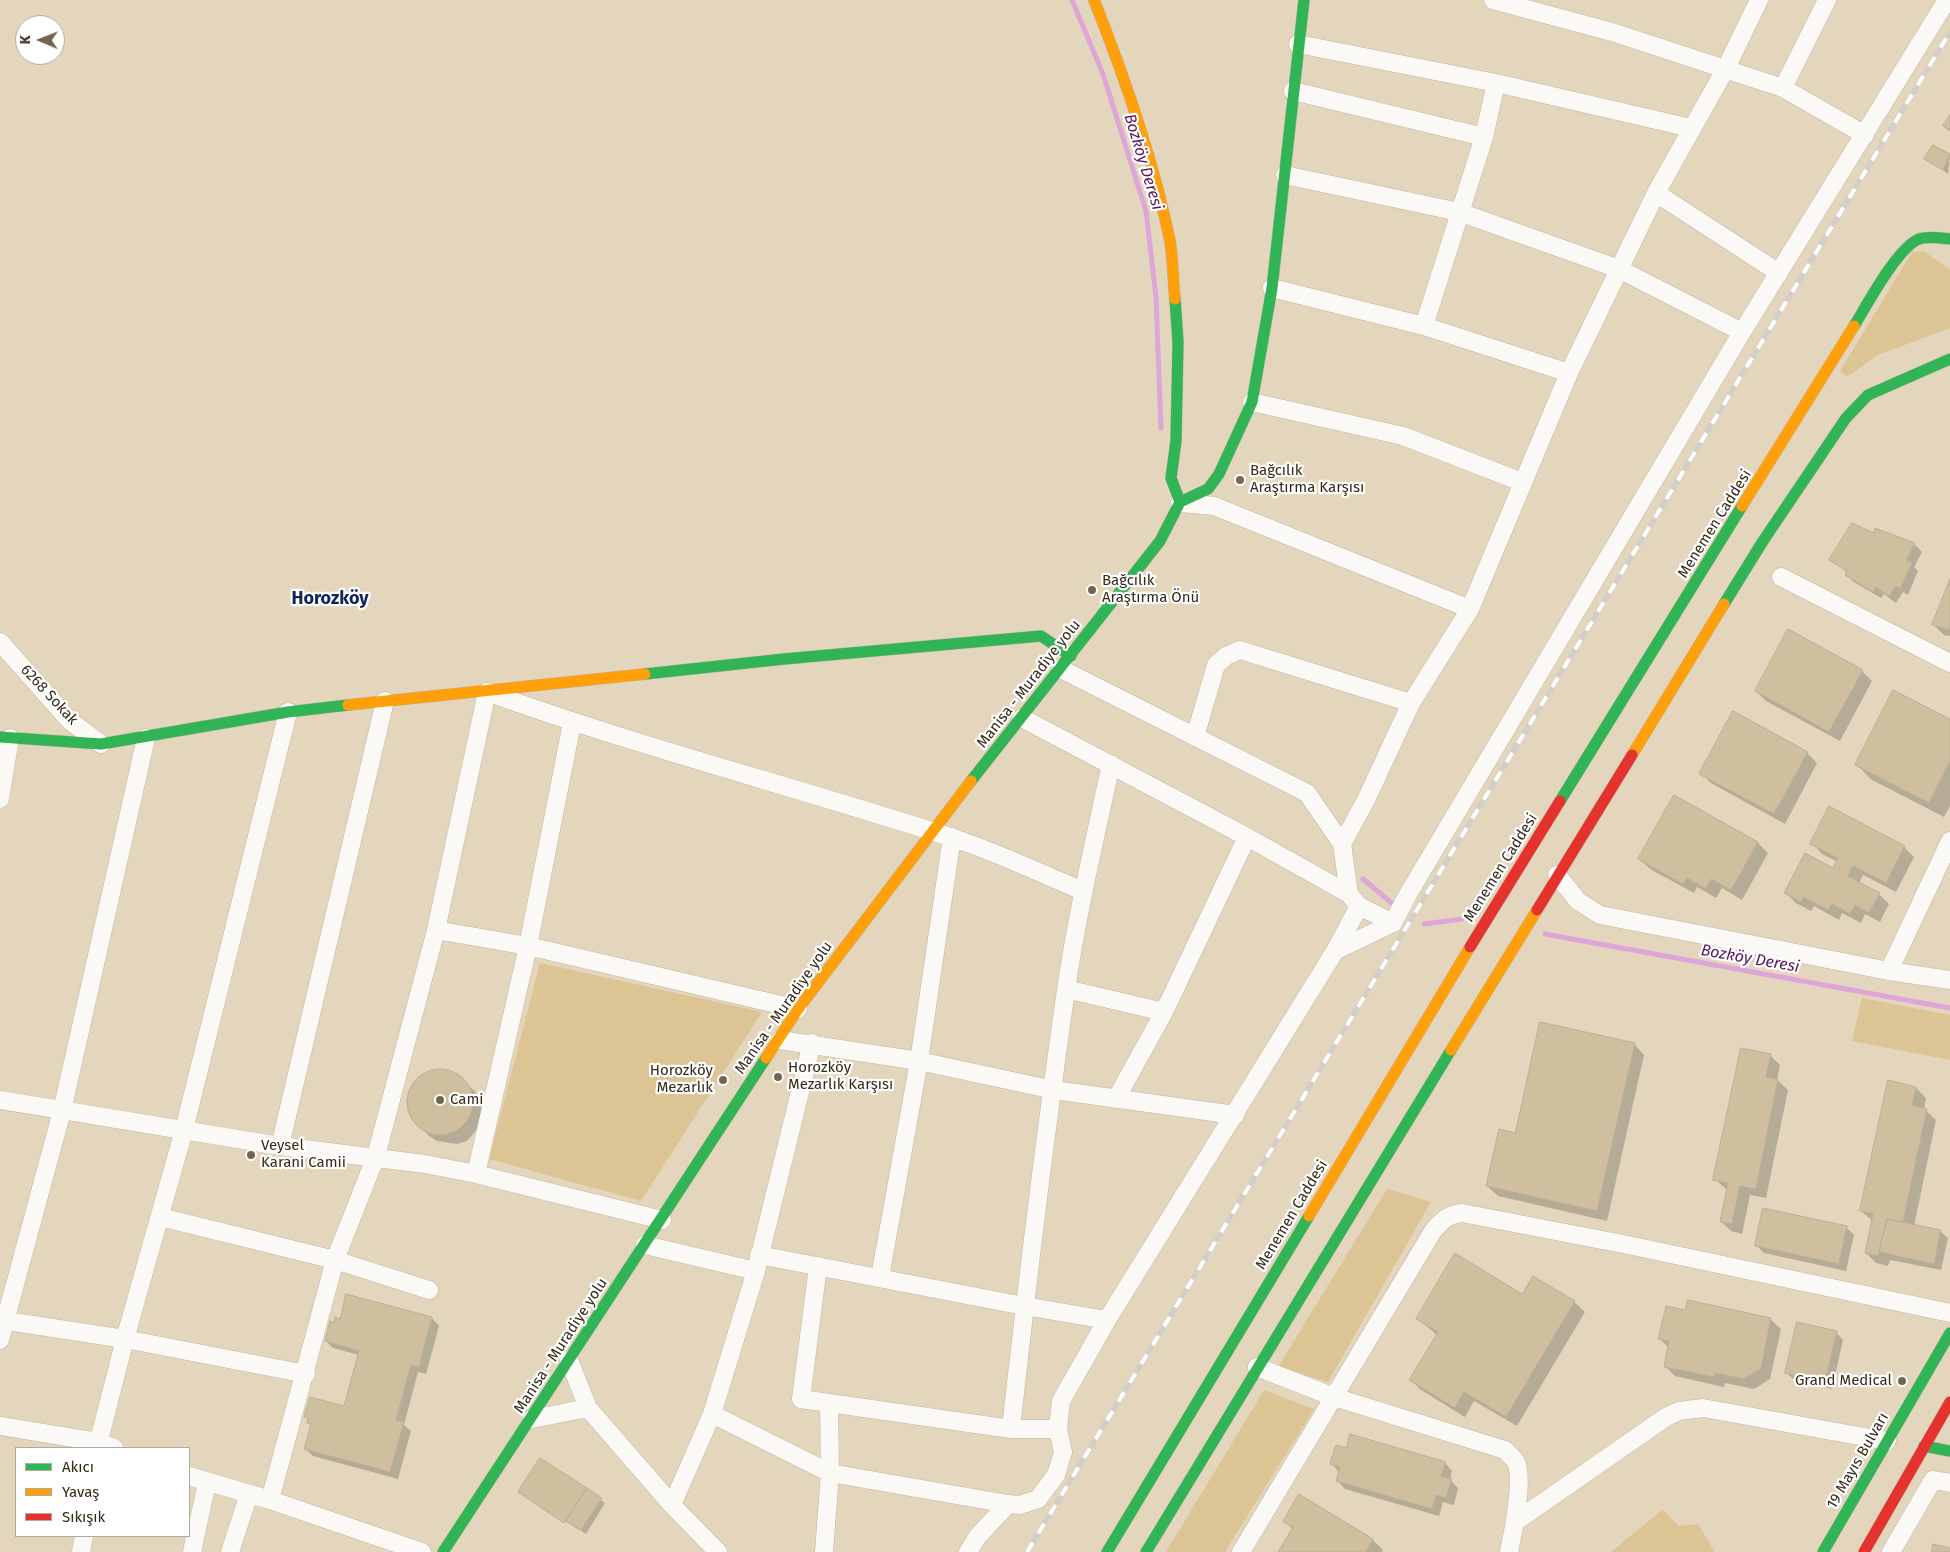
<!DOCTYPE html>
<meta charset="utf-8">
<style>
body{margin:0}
#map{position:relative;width:1950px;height:1552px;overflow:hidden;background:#e4d6bc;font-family:"Fira Sans",sans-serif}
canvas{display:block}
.legend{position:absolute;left:15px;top:1447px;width:175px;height:90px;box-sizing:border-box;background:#fff;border:1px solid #aeaaa2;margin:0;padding:6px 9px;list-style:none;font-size:15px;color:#342a17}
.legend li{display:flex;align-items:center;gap:10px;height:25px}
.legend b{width:25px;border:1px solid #aeaaa2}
.north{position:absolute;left:15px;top:15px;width:50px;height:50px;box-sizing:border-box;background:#fff;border:1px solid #aeaaa2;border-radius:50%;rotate:271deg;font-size:14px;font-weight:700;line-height:20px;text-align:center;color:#342a17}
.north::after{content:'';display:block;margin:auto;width:18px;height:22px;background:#726651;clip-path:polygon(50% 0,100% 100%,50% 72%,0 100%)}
</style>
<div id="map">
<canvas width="1950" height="1552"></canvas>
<ul class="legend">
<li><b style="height:6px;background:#30b455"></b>Akıcı</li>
<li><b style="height:6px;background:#ff9f0a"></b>Yavaş</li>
<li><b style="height:6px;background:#e5322d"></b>Sıkışık</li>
</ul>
<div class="north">K</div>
</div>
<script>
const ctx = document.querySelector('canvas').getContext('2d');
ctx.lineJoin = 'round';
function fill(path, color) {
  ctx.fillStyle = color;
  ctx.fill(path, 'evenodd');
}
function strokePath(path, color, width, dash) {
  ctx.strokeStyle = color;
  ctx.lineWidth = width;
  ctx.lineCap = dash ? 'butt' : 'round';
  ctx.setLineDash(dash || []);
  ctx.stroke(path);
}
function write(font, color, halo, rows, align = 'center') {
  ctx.font = font + ' "Fira Sans",sans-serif';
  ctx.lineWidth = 4.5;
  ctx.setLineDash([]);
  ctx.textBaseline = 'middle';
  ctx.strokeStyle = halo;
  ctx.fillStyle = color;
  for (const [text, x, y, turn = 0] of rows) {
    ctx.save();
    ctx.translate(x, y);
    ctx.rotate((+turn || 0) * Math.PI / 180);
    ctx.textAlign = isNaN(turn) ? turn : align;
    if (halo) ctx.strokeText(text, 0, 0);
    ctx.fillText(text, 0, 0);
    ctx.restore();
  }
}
fill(new Path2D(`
 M1924,251L1950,270V328L1878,355L1847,377L1840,371L1912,252Z
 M540,963L762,1012L641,1201L489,1159Z
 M1862,998L1950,1015V1060L1852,1041Z
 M1387,1189L1431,1202L1328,1382L1278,1367Z
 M1264,1390L1314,1409L1225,1552H1166Z
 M1663,1509L1679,1526L1698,1524L1715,1552H1611Z`), '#ddc494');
fill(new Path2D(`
 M1933,146L1950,155L1948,174L1926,159Z
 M1875,535L1914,544L1922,552L1914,567L1918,571L1908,595L1903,592L1896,603L1884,594L1881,598L1854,582L1846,574L1847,572L1830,559Z
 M1950,582V636L1944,635L1934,625Z
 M1862,671L1872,681L1840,741L1766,701L1756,691Z
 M1950,721V806L1944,817L1872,780L1857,765Z
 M1807,753L1817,763L1785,824L1711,783L1701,773Z
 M1675,796L1758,843L1768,853L1742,900L1722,888L1716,898L1697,887L1694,893L1650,869L1640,859Z
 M1812,843L1904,847L1914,857L1896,892L1863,875L1859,883L1879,894L1889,904L1880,922L1865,914L1861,923L1842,913L1839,920L1814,906L1811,911L1796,903L1786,893L1833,870L1838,862L1822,854Z
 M1634,1044L1644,1055L1607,1221L1498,1196L1487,1186L1516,1134Z
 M1770,1055L1780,1065L1777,1080L1788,1090L1766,1198L1750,1195L1742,1234L1731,1231L1721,1221L1727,1190L1715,1179Z
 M440,1070L451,1072L461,1077L479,1096L483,1116L480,1126L467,1141L457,1144L437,1141L429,1136L412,1117L409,1106L413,1085L420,1077L430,1071Z
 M1916,1088L1926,1098L1924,1109L1936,1120L1914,1226L1940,1231L1948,1238L1941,1270L1890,1260L1888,1266L1876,1263L1866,1253L1873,1221L1861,1211Z
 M1846,1227L1854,1235L1846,1271L1764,1253L1757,1246Z
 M1533,1278L1574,1302L1585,1312L1517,1426L1474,1401L1465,1417L1421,1390L1411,1380L1437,1335L1417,1318L1523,1296Z
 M1686,1312L1770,1319L1781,1329L1770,1379L1754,1389L1725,1383L1724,1387L1675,1376L1665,1366L1669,1348L1660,1339Z
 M432,1318L439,1326L426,1374L418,1372L404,1425L411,1431L398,1479L313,1456L306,1449L312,1426L306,1416L345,1408L359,1355L333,1348L326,1341L335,1324L341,1320Z
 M1836,1332L1843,1340L1832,1389L1794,1380L1786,1372Z
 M1347,1450L1445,1463L1452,1471L1450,1480L1458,1488L1454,1505L1443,1502L1439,1516L1345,1489L1338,1481L1339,1472L1332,1464Z
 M541,1459L605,1503L586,1534L521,1494Z
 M1299,1496L1373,1540L1383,1550L1382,1552H1280L1293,1530L1285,1521Z`), '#0003');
strokePath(new Path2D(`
 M1072,0L1103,74L1146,211L1156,297L1161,428
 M1363,879L1394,905
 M1424,924L1462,919
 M1545,934L1950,1008`), '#dea6d6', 5);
const building = new Path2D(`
 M1950,115V131L1943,126Z
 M1933,145L1950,154L1943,170L1924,159Z
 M1852,523L1874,533L1875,528L1915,543L1906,560L1912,563L1900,589L1896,586L1889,596L1876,587L1873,592L1845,575L1847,571L1829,560Z
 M1950,579V630L1932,625Z
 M1788,629L1863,670L1829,732L1755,691Z
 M1893,690L1950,719V761L1929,803L1855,765Z
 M1733,711L1808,752L1774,814L1699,774Z
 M1674,795L1758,842L1731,890L1711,879L1706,889L1687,878L1683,884L1638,859Z
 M1829,806L1905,846L1886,883L1853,866L1848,876L1880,893L1869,913L1855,905L1850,914L1832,904L1828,910L1803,897L1801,902L1784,893L1805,853L1833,868L1838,858L1810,844Z
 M1540,1022L1635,1043L1597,1211L1486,1186L1499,1129L1515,1133Z
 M1741,1048L1771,1054L1766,1077L1778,1079L1756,1189L1740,1186L1732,1224L1720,1222L1728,1183L1713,1180Z
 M407 1102a33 33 0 1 1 66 0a33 33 0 1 1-66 0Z
 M1888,1080L1916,1087L1912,1105L1927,1109L1903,1222L1887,1219L1878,1256L1865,1253L1873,1214L1860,1211Z
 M1763,1208L1847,1226L1839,1264L1755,1246Z
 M1887,1219L1941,1230L1934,1264L1879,1252Z
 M1455,1253L1522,1294L1533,1276L1575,1301L1506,1417L1464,1392L1455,1408L1409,1380L1438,1332L1416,1319Z
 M346,1294L432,1317L419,1367L411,1365L396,1420L404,1422L390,1472L304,1449L311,1424L307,1423L308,1418L304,1417L310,1397L344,1406L359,1351L325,1341L330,1321L334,1323L335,1317L340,1319Z
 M1688,1300L1771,1318L1761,1369L1743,1379L1715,1373L1714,1377L1664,1367L1669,1341L1658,1339L1666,1306L1685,1310Z
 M1797,1322L1837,1331L1825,1382L1785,1373Z
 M1350,1434L1446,1462L1441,1476L1452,1479L1446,1498L1436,1495L1432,1509L1336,1481L1340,1467L1330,1464L1336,1445L1346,1448Z
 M540,1458L587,1488L564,1523L518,1492Z
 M587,1488L602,1498L581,1530L566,1521Z
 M1299,1494L1373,1539L1366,1552H1278L1293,1527L1283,1522Z
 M1933,1544L1950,1548V1552H1932Z`);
fill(building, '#cfbf9e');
strokePath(building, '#b9ae99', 1);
const street = new Path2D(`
 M1493,0L1612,32L1783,88L1865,135
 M1298,44L1496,83L1691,128
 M1783,88L1827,0
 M1293,91L1484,137
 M1285,175L1459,212L1619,269L1742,332
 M1656,193L1779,273
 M1272,288L1424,326L1569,373
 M1424,326L1484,137L1496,83
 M1252,402L1403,436L1522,482
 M1180,503L1214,506L1470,609
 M1781,577L1950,663
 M0,642L70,721L101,744
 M1061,669L1307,793L1342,844
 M1022,718L1247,837L1349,894L1359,906L1335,951
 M1195,737L1216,665L1226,656L1240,650L1411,703
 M0,799L10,738
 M1557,875L1578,901L1600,915L1889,971L1950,980
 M1349,894L1342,844L1366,800L1411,703L1470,609L1569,373L1656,193L1726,68L1759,0
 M1359,906L1393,923
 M436,930L528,946L798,1009
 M1889,971L1950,841
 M1066,989L1164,1012
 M780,1040L919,1061L1054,1090L1235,1115
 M1116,1099L1164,1012L1247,837
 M0,1100L280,1146L425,1164L476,1174L662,1220
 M280,1146L385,701
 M476,1174L528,946L572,723
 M160,1217L335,1260L429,1290
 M645,1245L756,1271
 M759,1255L1024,1306L1107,1320
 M818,1266L801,1399L1011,1429H1058
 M880,1277L919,1061L952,837
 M0,1320L125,1339L306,1374
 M0,1340L62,1111L146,738
 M569,1360L588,1408L672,1505L718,1552
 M1257,1367L1334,1397L1505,1450C1508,1454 1514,1458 1516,1462C1524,1478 1513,1533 1509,1552
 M712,1414L830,1473L1008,1504
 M532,1419L588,1408
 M0,1426L98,1442L114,1448
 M1011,1429C1027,1283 1045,1136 1066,990C1077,914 1095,839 1111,764
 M97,1448L125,1339L184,1130L288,712
 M189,1476L270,1500L422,1552
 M270,1500L335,1260L376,1156L436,930L487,692C639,747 796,787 950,837C995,851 1039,873 1083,891
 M672,1505L712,1414L756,1271L812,1043
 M1515,1522L1666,1417L1679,1411L1703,1408L1887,1441
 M81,1552L84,1536
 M192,1552L207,1483
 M230,1552L249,1494
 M824,1552L830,1473L829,1403
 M968,1552L978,1536L1008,1504L1020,1505L1038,1499L1056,1475L1063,1452L1058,1429L1061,1401L1107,1320L1335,951L1393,923L1407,896L1742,332L1947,0
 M1241,1552L1433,1231C1442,1221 1448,1214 1462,1213L1628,1245L1950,1313
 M1891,1552L1933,1480L1950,1483`);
const fast = new Path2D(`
 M1175,299L1178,342L1176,441L1171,478L1180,502
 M1854,326C1867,305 1897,248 1919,239C1929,236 1940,238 1950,239
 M1180,502L1208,489L1219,474L1252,402L1272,288L1304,0
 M1724,604L1763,541L1846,418L1868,395L1950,359
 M645,674L784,659L1041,636L1071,656
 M0,737L101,744L288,712L348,705
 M971,781L1160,541L1180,502
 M1560,801L1742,506
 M1924,1446L1950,1451
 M443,1552L766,1058
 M1107,1552L1309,1216
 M1146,1552L1451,1050
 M1823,1552L1950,1333`);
const slow = new Path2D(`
 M1094,0C1125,78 1153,158 1170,241C1173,260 1173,280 1175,299
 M1742,506L1854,326
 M348,705L645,674
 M1632,755L1724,604
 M1451,1050L1537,910
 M766,1058L798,1009L971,781
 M1309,1216L1470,947`);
const jam = new Path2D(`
 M1537,910L1632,755
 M1470,947L1560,801
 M1864,1552L1950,1402`);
strokePath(street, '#c0b6a1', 19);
strokePath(fast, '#c0b6a1', 12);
strokePath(slow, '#c0b6a1', 12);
strokePath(jam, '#c0b6a1', 12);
strokePath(street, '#fbf9f5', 18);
strokePath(fast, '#30b455', 11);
strokePath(slow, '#ff9f0a', 11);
strokePath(jam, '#e5322d', 11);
const rail = new Path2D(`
 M1027,1552L1950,32`);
strokePath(rail, '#d3cfc7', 5.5);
strokePath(rail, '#fff', 4, [11]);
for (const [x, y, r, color] of [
 [1240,480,5,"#726651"],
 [1092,590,5,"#726651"],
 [778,1077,5,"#726651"],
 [723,1080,5,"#726651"],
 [440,1100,5,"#726651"],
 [251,1155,5,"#726651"],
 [1902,1381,5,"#726651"]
]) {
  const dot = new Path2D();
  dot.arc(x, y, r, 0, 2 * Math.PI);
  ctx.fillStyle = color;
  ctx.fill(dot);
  strokePath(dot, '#fff', 2);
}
write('15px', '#342a17', '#fff', [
 ["Bağcılık",1250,471],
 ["Araştırma Karşısı",1250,488],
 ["Bağcılık",1102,581],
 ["Araştırma Önü",1102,598],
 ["Horozköy",788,1068],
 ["Mezarlık Karşısı",788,1085],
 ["Horozköy",713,1071,"right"],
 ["Mezarlık",713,1088,"right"],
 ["Cami",450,1100],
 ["Veysel",261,1146],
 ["Karani Camii",261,1163],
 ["Grand Medical",1892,1381,"right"]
], 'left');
write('15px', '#342a17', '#fff', [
 ["Menemen Caddesi",1715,524,-58],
 ["Manisa - Muradiye yolu",1029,684,-52],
 ["6268 Sokak",49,695,47],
 ["Menemen Caddesi",1501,868,-58],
 ["Manisa - Muradiye yolu",784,1008,-55],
 ["Menemen Caddesi",1292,1215,-59],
 ["Manisa - Muradiye yolu",561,1346,-57],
 ["19 Mayıs Bulvarı",1858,1461,-60]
]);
write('italic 16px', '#58165e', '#fff', [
 ["Bozköy Deresi",1143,162,73],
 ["Bozköy Deresi",1750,959,10]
]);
write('bold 18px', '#0f255a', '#fff', [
 ["Horozköy",330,599]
]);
</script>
